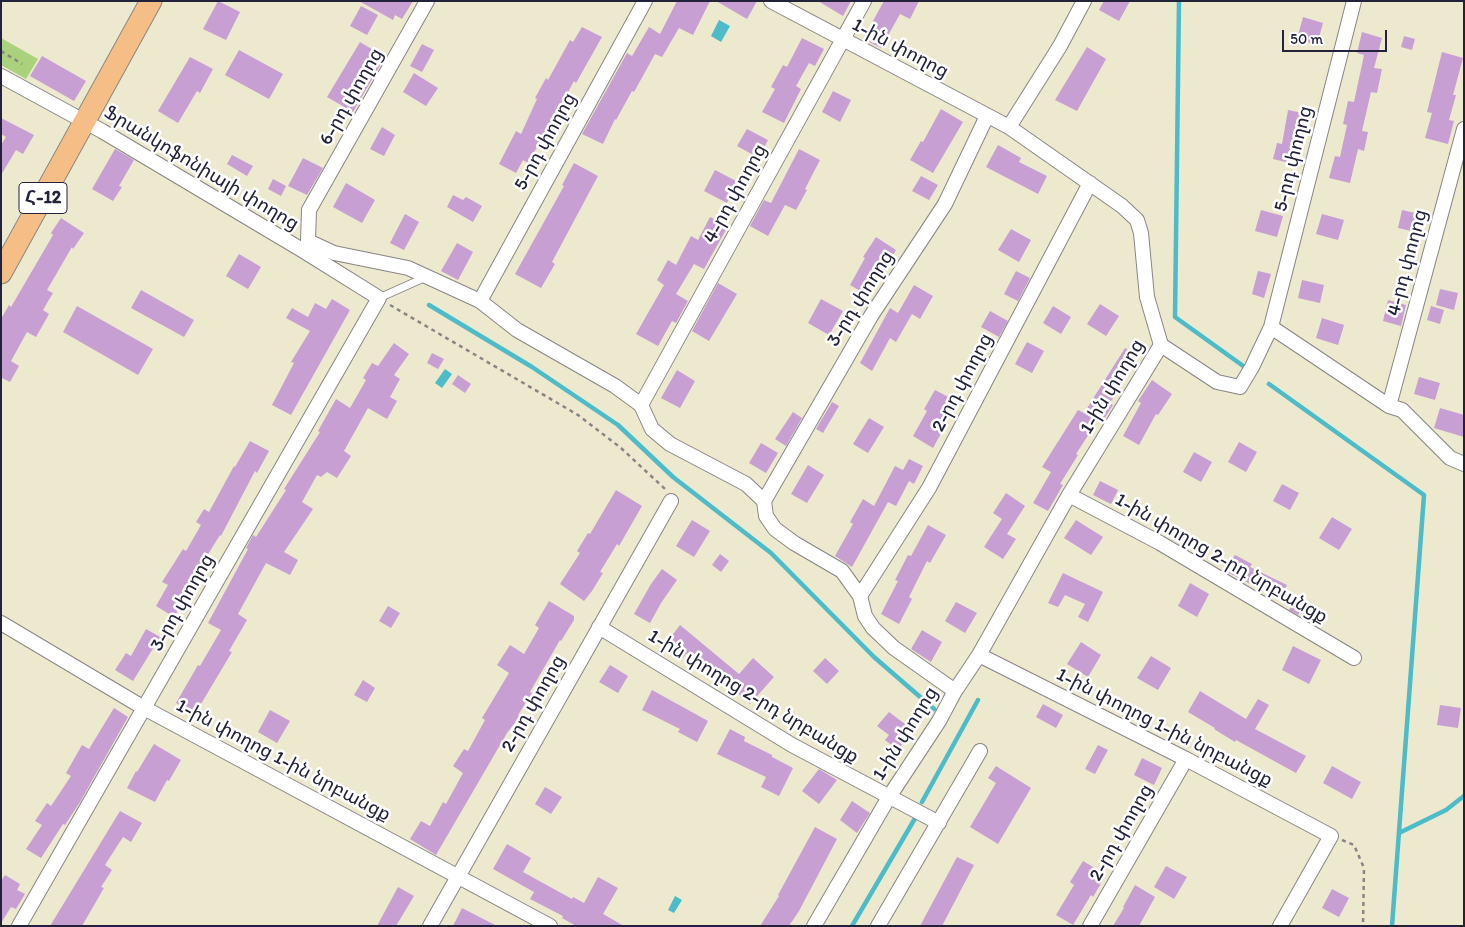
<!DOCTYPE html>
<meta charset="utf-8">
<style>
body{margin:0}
#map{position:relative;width:1465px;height:927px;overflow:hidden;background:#ede9cf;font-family:Itim,sans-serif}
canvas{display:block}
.frame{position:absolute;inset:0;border:2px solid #22223b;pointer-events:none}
.scale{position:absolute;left:1282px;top:30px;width:105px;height:22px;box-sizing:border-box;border:2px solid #22223b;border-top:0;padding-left:6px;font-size:15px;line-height:18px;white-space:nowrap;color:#22223b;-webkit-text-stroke:4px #fff;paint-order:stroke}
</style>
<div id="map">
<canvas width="1465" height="927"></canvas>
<div class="frame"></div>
<div class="scale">50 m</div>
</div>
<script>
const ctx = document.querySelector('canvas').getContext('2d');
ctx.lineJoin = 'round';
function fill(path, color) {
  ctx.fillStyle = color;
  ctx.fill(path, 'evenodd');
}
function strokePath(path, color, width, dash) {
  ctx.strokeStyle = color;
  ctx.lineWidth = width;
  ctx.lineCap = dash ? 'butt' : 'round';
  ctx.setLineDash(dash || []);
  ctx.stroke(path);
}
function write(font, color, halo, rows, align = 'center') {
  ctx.font = font + ' Itim,"Noto Sans Armenian",sans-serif';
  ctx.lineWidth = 5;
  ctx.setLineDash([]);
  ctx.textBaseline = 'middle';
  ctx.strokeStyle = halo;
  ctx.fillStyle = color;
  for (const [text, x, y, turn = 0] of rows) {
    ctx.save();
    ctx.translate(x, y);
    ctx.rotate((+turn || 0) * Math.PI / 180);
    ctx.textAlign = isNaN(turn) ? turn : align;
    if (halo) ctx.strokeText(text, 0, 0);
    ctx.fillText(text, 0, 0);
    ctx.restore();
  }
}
fill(new Path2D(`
 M1,38L38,59L26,79L1,65Z`), '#aad17b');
fill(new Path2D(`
 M719,20L730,26L721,42L711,36Z
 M445,369L452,374L442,388L435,383Z
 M675,896L682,900L674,913L668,910Z`), '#4dbbc8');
strokePath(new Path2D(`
 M1179,1L1175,317L1246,368
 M429,305L532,367L618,425L673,477L771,553L874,657L934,709
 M1269,384L1424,495L1392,926
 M922,802L978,700
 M1399,833L1446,810L1464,796
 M852,926L917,815`), '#4dbbc8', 4.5);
fill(new Path2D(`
 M218,1L240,12L226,40L203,29Z
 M359,1H413L402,19L395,15L393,20Z
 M677,1H710L693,35L679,28L662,57L655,54L634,92L632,91L616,120L615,119L603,144L582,134L627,53L632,56L649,27L660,34Z
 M716,1H757L747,19Z
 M818,1H851L843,16Z
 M884,1H919L910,19L900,14L881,48L863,39Z
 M1104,1H1130L1119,21L1099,10Z
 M361,6L378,15L367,35L350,26Z
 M1303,17L1323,23L1317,45L1297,39Z
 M582,27L602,37L576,83L574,81L542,141L541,140L528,163L523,160L516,173L499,164L516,131L521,134L537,99L535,98L546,78L548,80L570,40L573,42Z
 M1362,32L1382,38L1374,68L1382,69L1377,93L1371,92L1362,131L1368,132L1364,151L1358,149L1350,183L1329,178L1335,156L1340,157L1347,125L1343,124L1348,101L1354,102L1364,55L1357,53Z
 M1404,36L1415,39L1412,50L1401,47Z
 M802,38L824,49L815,66L809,63L796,86L801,89L784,123L762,112L775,89L771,87L783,65L787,67Z
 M360,42L385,57L353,112L327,97Z
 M422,44L434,50L422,72L410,66Z
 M1087,47L1106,59L1077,111L1055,100Z
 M239,50L283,74L269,99L225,75Z
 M1442,52L1463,58L1453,95H1456L1449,120L1454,121L1448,144L1425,138L1432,113L1427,112Z
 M42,56L86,81L74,101L30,76Z
 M190,57L213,69L200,93L197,91L178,123L158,111Z
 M414,73L438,88L426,106L403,92Z
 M833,91L851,100L840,122L822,112Z
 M941,109L963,122L933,173L910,160L921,141L923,142Z
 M1288,110L1308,114L1304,135H1301L1294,164L1273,159L1277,143L1282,144Z
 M1,118L34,135L23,154L16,150L1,175V145L6,137L1,134Z
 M382,127L395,135L384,156L370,149Z
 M747,129L768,140L759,158L737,146Z
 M998,145L1021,158L1019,162L1047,176L1038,194L986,167Z
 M115,149L134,160L119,186L122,187L113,201L92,189Z
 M799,149L820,160L805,189L807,190L796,210L785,205L768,236L750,226L764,200L771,203Z
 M232,155L253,166L247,176L227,164Z
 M303,158L323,168L307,195L288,186Z
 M574,163L598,176L552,262L555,264L541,288L515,274L564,186L562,185Z
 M715,170L738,182L727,203L704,191Z
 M921,176L938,185L929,200L912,191Z
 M273,179L286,186L281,196L268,189Z
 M346,183L375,200L362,223L333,207Z
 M453,195L463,200L466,197L482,206L473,222L447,207Z
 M1261,210L1283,216L1277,237L1255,231Z
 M1402,210L1424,215L1420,233L1398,228Z
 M405,214L419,222L404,250L390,243Z
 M1322,214L1344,220L1338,240L1316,234Z
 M710,217L728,226L704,269L694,264L676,294L688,301L676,323L672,321L658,346L636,334L664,285L657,280L668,260L676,265L691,236L698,240Z
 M61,218L84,233L73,249L72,247L47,290L53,293L43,310L49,314L36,337L27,332L11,361L19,366L10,382L2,378L1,379V319L9,305L11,307L53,235L51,233Z
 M1011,229L1031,240L1019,262L998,250Z
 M876,237L896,250L869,296L850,285L865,258L863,257Z
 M457,243L473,252L458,280L441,271Z
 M239,254L261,267L248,289L226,276Z
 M1016,271L1030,278L1018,301L1004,294Z
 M1258,271L1271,274L1264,298L1252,294Z
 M1302,280L1324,285L1320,303L1298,298Z
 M718,283L737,294L709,341L692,331Z
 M914,285L933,296L920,319L912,314L896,342L890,338L872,371L860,363L890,308L898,313Z
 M1440,289L1458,293L1454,310L1436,305Z
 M141,290L194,320L184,337L131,308Z
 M332,299L350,310L291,415L272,405L294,363L291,362L310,331L286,318L292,308L308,317L315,303L326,309Z
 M821,299L843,311L829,335L808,323Z
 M1388,300L1406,305L1401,326L1383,321Z
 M1100,304L1119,316L1106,336L1087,324Z
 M77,306L153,349L138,375L63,332Z
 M1053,306L1071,317L1061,334L1043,323Z
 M1431,306L1444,310L1440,324L1427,320Z
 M990,311L1008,321L999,337L981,327Z
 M1322,318L1344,325L1338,345L1316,338Z
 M1027,342L1044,351L1032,373L1015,364Z
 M394,343L409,354L394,375L400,379L390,397L397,401L387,419L368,408L344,451L351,456L337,478L327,472L321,477L317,475L302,502L313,509L284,552L298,560L290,575L266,563L238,614L247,620L229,651L232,652L195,714L176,703L198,665L200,666L221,630L208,623L248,549L246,548L253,535L256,537L286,490L284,489L320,432L318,431L336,399L350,408L366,380L363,378L372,363L378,366Z
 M1125,348L1139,356L1110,403L1113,405L1102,422L1098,420L1076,454L1078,455L1060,484L1063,485L1048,511L1033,503L1051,472L1042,467L1078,410L1084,413Z
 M432,353L444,359L438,369L427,363Z
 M677,370L695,381L680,408L661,398Z
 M458,375L471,384L465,393L452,384Z
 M1419,377L1440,383L1435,400L1414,394Z
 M1152,380L1172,394L1158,415L1156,414L1139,445L1123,436L1141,403L1138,401Z
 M935,390L956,401L942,426L944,428L933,448L913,436L927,411L924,409Z
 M832,402L839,406L823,433L816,429Z
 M1440,408L1464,415V437L1434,428Z
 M793,412L802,418L786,446L775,439Z
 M869,418L884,427L868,453L853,444Z
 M250,441L269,451L257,473L255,471L221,536L220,535L182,596L185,598L174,617L156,606L168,585L162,582L183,549L186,551L201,525L196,522L204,509L209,512L234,466L235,467Z
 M1239,442L1257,452L1246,472L1228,462Z
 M761,443L778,453L766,473L749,463Z
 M1194,452L1212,462L1201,482L1183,472Z
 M909,459L923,466L914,484L909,481L896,506L888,502L852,567L835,556L853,524L850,522L863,499L874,506L895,466L903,470Z
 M808,465L824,475L807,503L791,494Z
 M1100,481L1118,490L1111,504L1093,495Z
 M1282,484L1299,493L1290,510L1273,501Z
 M616,490L642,506L619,546L617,544L600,572L603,573L592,591L584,601L560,584L580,553L577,551L588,533L590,534Z
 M1006,493L1025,506L1007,534L1016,539L1003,559L984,547L1002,519L993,513Z
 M1332,517L1352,529L1339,550L1319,538Z
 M692,520L710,531L694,557L676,546Z
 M1076,520L1103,537L1091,555L1064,538Z
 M928,525L946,535L930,563L927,561L909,597L912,599L899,624L881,614L898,581L895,580L908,555L911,556Z
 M720,554L729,561L721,572L712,565Z
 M1235,555L1252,564L1250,567L1287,585L1280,599L1225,571Z
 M662,569L677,580L661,603L650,623L634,614L651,584Z
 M1063,573L1103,592L1088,622L1078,617L1085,604L1065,595L1058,607L1048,603Z
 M1190,583L1209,594L1197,617L1178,606Z
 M1295,600L1304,605L1298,615L1289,610Z
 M549,601L574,616V620L561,641L560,640L530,692L532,693L518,715L520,716L507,733L436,855L410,839L421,821L430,826L443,802L446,804L463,773L453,766L464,749L468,751L485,720L482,718L509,673L497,665L510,645L524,654L539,628L535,625Z
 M956,602L977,613L965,633L945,621Z
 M388,606L400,613L391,628L379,621Z
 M680,625L739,674L753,658L774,677L750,704L725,682L722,685L687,653L683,658L665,645Z
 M146,629L160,637L133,681L115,670L126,653L131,656Z
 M922,630L942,642L931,662L911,649Z
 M1081,642L1101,655L1088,677L1067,664Z
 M1293,646L1321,660L1309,684L1282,670Z
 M1151,656L1171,668L1158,690L1137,678Z
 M825,658L839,671L827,684L813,671Z
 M610,665L628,676L618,693L599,682Z
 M363,680L375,688L367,702L354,695Z
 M652,690L708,721L697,742L678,732L680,729L642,710Z
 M1200,691L1246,719L1258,699L1269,705L1255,729L1306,756L1296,773L1236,740L1235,742L1214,729L1215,728L1188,712Z
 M1043,704L1063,715L1056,728L1036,717Z
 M1440,705L1461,708L1458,728L1437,725Z
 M114,708L128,717L80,802L65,825L63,824L41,858L26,849L42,825L35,821L47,803L51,806L71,776L66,773L82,745L89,749Z
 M270,710L290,721L277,743L258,732Z
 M889,712L913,730L898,750L885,740L889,735L877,726Z
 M730,729L745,737L744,741L772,755V757L793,768L779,796L761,787L766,777L717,754Z
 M154,744L181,760L169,781L167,780L155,802L127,788L136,771L137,772Z
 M1098,745L1108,750L1095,774L1085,769Z
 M1142,758L1162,768L1154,785L1134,775Z
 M996,766L1031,788L998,844L970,827L996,783L988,778Z
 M1332,766L1361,782L1352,799L1323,783Z
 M819,769L837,780L819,804L802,791Z
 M545,787L562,797L551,814L535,804Z
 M852,801L870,813L857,833L840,820Z
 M120,811L142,823L131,842L123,837L105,865L112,870L101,887L104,888L82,926H50Z
 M815,827L837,839L799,911L789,926H760L779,896L778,895Z
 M507,844L531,858L523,872L572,899L573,897L584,903L598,877L618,888L603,914L624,926H576L562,918L563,916L530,899L534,892L493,869Z
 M957,857L974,865L942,926H920Z
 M1083,861L1106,875L1093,897L1091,895L1073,925L1056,915L1074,885L1070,882Z
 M1166,866L1187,877L1174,899L1154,887Z
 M5,875L20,884L17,890L25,894L16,909L11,907L1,923V881Z
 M1135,885L1155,897L1139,926H1113L1124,908L1123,907Z
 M398,887L414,896L396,926H377Z
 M1332,889L1349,898L1339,917L1322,908Z
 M462,908L497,926H453Z`), '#c79fd3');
const lane = new Path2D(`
 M379,298L426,277`);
const street = new Path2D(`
 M427,1L309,210L308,241L334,253L408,268L480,301L517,330L615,386L641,405L652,429L670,444L746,484L764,501L766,516L775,529L794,543L842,571L860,596L865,616L873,628L894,648L955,691
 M771,1L1009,127L1122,206L1137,220L1141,233L1147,297L1161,345L1069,495L979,655L955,691L939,721L889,797L814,926
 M1,76L102,131L302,250L379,298L19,926
 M1009,127L1060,46L1084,1
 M480,301L645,1
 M1271,327L1389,406L1402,410L1450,458L1464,464
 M1161,345L1217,382L1240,387L1252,367L1271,327L1354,1
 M641,405L864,1
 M1389,406L1464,129
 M1069,495L1160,543L1354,658
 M764,501L871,316L945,204L987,116
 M860,596L929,488L1090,183
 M1,623L144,708L550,926
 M599,627L792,745L939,823
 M979,655L1186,759L1331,836L1280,926
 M430,926L671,501
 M878,926L980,751
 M1090,926L1186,759`);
const primary = new Path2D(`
 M1,273L151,1`);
strokePath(lane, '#888685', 9);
strokePath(street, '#888685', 16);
strokePath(primary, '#888685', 23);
strokePath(new Path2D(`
 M1,51L22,64
 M390,305L578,415L621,448L665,489
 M1342,840L1354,845L1364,868L1363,926`), '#888685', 2.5, [4, 4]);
strokePath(lane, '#fff', 7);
strokePath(street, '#fff', 14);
strokePath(primary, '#f6be87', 21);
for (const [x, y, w] of [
 [43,198,48]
]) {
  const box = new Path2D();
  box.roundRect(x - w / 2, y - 15.5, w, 31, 4);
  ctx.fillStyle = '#fff';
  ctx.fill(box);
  strokePath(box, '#22223b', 1);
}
write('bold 18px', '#22223b', null, [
 ["Հ-12",43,198]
]);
write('19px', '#22223b', '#fff', [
 ["1-ին փողոց",900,49,28],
 ["6-րդ փողոց",352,97,-60],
 ["5-րդ փողոց",546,142,-61],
 ["5-րդ փողոց",1294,159,-76],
 ["Ֆրանկոֆոնիայի փողոց",201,169,31],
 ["4-րդ փողոց",736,194,-61],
 ["4-րդ փողոց",1408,263,-75],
 ["3-րդ փողոց",861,299,-58],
 ["2-րդ փողոց",963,383,-62],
 ["1-ին փողոց",1113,387,-59],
 ["1-ին փողոց 2-րդ նրբանցք",1221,559,30],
 ["3-րդ փողոց",183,603,-60],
 ["1-ին փողոց 2-րդ նրբանցք",753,697,31],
 ["2-րդ փողոց",534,704,-60],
 ["1-ին փողոց 1-ին նրբանցք",1164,728,27],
 ["1-ին փողոց",906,734,-58],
 ["1-ին փողոց 1-ին նրբանցք",283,761,28],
 ["2-րդ փողոց",1122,833,-60]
]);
</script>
